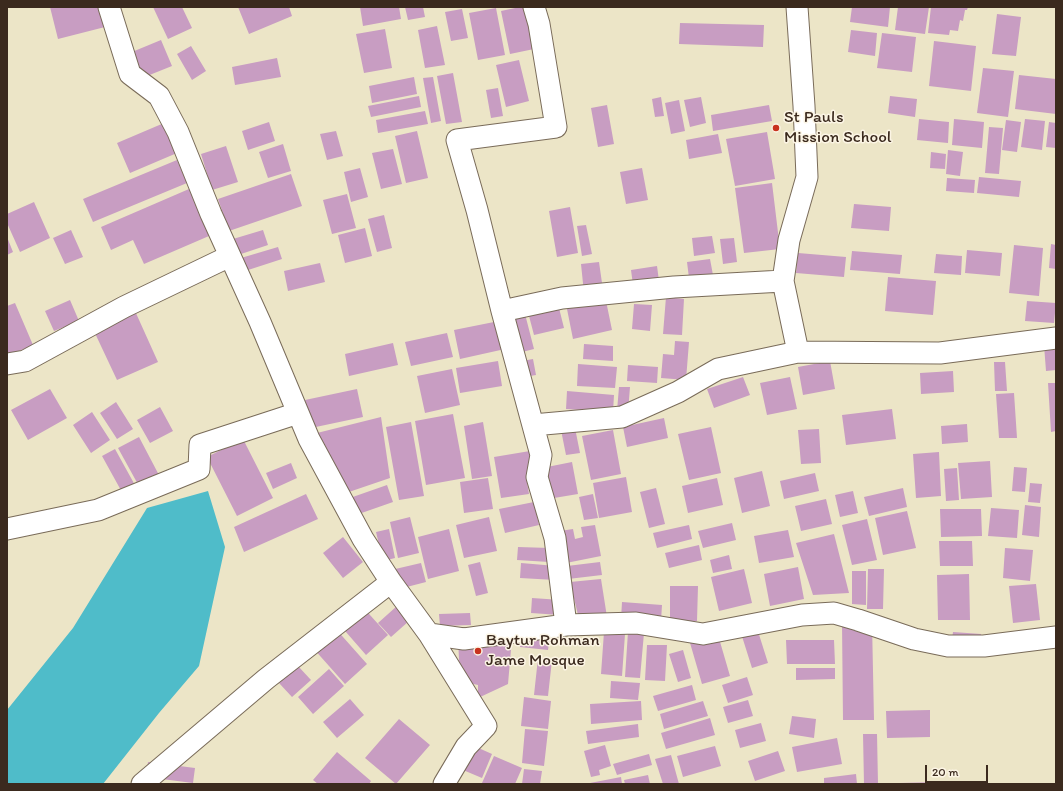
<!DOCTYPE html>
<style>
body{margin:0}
#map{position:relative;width:1063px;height:791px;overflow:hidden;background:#ece5c7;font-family:Itim,sans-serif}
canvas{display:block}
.frame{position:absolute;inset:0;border:8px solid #3b2a1e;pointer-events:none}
.scale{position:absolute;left:925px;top:765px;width:63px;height:18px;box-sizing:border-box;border:2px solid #3b2a1e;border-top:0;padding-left:5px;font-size:12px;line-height:14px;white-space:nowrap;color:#3b2a1e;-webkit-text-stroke:3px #fcf5e5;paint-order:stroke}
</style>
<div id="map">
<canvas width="1063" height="791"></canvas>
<div class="frame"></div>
<div class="scale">20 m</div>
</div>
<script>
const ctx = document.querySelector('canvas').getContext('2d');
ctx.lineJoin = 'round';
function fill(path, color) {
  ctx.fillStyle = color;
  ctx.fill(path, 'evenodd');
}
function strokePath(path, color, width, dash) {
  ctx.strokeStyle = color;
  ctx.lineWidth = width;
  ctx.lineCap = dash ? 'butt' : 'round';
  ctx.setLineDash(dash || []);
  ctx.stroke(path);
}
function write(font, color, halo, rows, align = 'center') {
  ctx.font = font + ' Itim,sans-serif';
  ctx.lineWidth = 3;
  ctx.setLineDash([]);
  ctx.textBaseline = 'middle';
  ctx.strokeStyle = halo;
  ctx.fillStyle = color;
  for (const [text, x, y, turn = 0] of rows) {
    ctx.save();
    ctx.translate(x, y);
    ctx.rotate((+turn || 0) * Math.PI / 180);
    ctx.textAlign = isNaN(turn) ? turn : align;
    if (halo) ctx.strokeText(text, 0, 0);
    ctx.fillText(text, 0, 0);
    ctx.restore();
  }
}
fill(new Path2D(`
 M208,491L225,547L199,666L159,713L103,784H7V710L73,628L147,508Z`), '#4fbcc9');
fill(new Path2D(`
 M50,7H100L105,27L58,39Z
 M153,7H182L192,28L168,39Z
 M238,7H289L292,16L249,34Z
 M360,7H399L401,19L363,26Z
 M405,7H423L425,17L408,20Z
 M520,7H525L534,49L510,54L501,11Z
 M852,7H890L888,27L850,22Z
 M898,7H929L925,34L895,30Z
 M931,7H968L967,10H965L963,21L960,20L958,31L950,30L949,35L928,33Z
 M496,8L505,55L478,60L469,13Z
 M462,9L468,38L451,41L445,12Z
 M997,14L1021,17L1016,56L992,54Z
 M680,23L764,25L763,47L679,44Z
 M437,26L445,65L425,68L418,30Z
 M385,29L392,68L364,73L356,34Z
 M851,30L877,33L875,56L848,52Z
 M882,33L916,37L912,72L877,68Z
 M161,40L172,66L142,78L132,52Z
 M934,41L976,46L971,91L929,86Z
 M191,46L206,71L192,80L177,54Z
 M277,58L281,77L235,85L232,67Z
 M519,60L529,101L506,107L496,65Z
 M983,68L1014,71L1008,117L977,113Z
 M453,73L462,122L446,124L437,76Z
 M1019,75L1056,79V114L1015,109Z
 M414,77L417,94L372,103L369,86Z
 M433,77L441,121L431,123L423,78Z
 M498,88L503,116L491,118L486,90Z
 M419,96L421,107L371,117L368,106Z
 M890,96L917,99L915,117L888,113Z
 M661,97L664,116L655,117L652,99Z
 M701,97L706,123L690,127L684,100Z
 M679,100L685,131L671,134L665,103Z
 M607,105L614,144L598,147L591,108Z
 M769,105L772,121L713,131L711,115Z
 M425,111L428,124L378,133L376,120Z
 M919,119L949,122L948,143L917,140Z
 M954,119L984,122L982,148L952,145Z
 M1025,119L1045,121L1042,150L1021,147Z
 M1006,120L1021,122L1017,152L1002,150Z
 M269,122L275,141L248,150L242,131Z
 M1049,122L1056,123V148L1046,147Z
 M164,123L177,153L130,173L117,143Z
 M989,127L1003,128L999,174L985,173Z
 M336,131L343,156L327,160L320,134Z
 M417,131L428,178L406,183L395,136Z
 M767,132L775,179L735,186L726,139Z
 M718,134L722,153L689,159L686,140Z
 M283,144L291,171L268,178L259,152Z
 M226,146L238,182L212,190L201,154Z
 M393,149L402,184L381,189L372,153Z
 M948,150L963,152L960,176L946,174Z
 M931,152L946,154L945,169L930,168Z
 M177,160L187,183L93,222L83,199Z
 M360,168L368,197L351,202L344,172Z
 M642,168L648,200L626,204L620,172Z
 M291,174L302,206L229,231L218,199Z
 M979,177L1021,181L1019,197L977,193Z
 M947,178L975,180L974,193L946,191Z
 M772,183L780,249L744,253L735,188Z
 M189,189L209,236L144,264L133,240L111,250L101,227Z
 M347,194L356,228L332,234L323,200Z
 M34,202L50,238L20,252L7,223V214Z
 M854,204L891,207L889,231L851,228Z
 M570,207L578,253L557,257L549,211Z
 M384,215L392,248L377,252L368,219Z
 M586,225L592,254L582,256L577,226Z
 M365,228L372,256L345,263L338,235Z
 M71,230L83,257L65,264L53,238Z
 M263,230L268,245L238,255L233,239Z
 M712,236L715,253L694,256L692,238Z
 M7,237L13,252L7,255Z
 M734,238L737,262L723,264L720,239Z
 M1051,244L1056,245V269L1049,268Z
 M1014,245L1043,248L1039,296L1009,293Z
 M278,247L282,259L245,271L241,258Z
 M967,250L1002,253L1000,276L965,273Z
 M852,251L902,255L900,274L850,270Z
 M798,253L846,257L844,277L796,273Z
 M936,254L962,256L961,275L934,273Z
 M710,259L713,275L689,278L687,262Z
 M599,262L603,290L584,293L581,264Z
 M320,263L325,282L288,291L284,271Z
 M657,266L659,281L633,285L631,270Z
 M888,277L936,281L933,315L885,311Z
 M605,296L612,330L573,339L566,304Z
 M666,297L684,299L682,335L663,334Z
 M70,300L79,321L54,331L45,311Z
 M1027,301L1056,303L1054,323L1025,321Z
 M15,303L33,345L7,356V306Z
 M634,304L652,305L650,331L632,329Z
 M559,308L564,328L534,335L529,316Z
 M135,311L158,362L117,380L93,329Z
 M525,314L534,349L518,353L509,318Z
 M499,321L505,349L460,359L454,330Z
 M447,333L453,357L411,366L405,342Z
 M675,341L689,342L686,380L661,378L663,354L674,355Z
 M393,343L398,365L349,376L345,354Z
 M584,344L613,346V361L583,359Z
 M1056,344V370L1046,371L1044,345Z
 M533,359L536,375L524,377L522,361Z
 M498,361L502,386L460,393L456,368Z
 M830,361L835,389L803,395L798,367Z
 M994,362H1005L1007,391H995Z
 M578,364L617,367L615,388L577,386Z
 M628,365L658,367L657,383L627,381Z
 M452,369L460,405L425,413L417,376Z
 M953,371L954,392L921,394L920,373Z
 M743,377L750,395L714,408L707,389Z
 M790,377L797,409L767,415L760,383Z
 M1048,383H1056V431L1051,432Z
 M619,387H630L628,412L617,411Z
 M50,389L67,418L28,440L11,410Z
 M357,389L363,417L311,428L305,400Z
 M567,391L614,395L613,412L566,409Z
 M1014,393L1017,438H999L996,394Z
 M116,402L133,429L117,439L100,413Z
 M160,407L173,431L150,443L137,420Z
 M892,409L896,439L846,445L842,415Z
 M92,412L110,440L91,453L73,425Z
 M453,414L465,478L426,485L415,421Z
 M381,417L390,478L343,494L317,433Z
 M664,418L668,438L627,447L623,427Z
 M411,422L424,496L399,500L386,427Z
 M483,422L492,476L472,479L464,426Z
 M574,423L580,453L566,455L560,425Z
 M967,424L968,442L942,444L941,426Z
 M711,427L721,473L689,480L678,434Z
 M819,429L821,463L801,464L798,430Z
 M613,430L621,474L591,480L582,436Z
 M139,437L160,477L140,488L118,448Z
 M243,439L273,498L237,516L207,457Z
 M115,449L136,487L123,494L102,456Z
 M530,451L534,475L526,476L529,494L501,498L494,457Z
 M939,452L941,496L916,498L913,454Z
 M990,461L992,497L961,499L958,463Z
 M572,462L578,494L548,499L542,468Z
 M291,463L297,478L273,489L266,473Z
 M1014,467L1027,468L1025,492L1012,491Z
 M957,468L959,500L946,501L944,469Z
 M762,471L770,506L742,513L734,478Z
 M815,473L819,491L784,499L780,481Z
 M626,477L632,512L599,518L593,483Z
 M488,478L493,509L464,513L460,482Z
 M717,478L723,505L688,513L682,486Z
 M1030,483L1042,484L1040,503L1028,502Z
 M387,485L393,502L353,516L347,499Z
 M656,488L665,524L649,528L640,492Z
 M903,488L907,507L869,516L864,497Z
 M853,491L858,513L840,517L835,495Z
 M306,494L318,519L244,552L234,527Z
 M593,494L598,518L584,520L579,497Z
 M826,499L832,524L801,531L795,506Z
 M534,502L539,525L505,533L499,509Z
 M1025,505L1041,507L1039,537L1022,535Z
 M991,508L1019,510L1017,538L988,536Z
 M940,509H981L982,536L941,537Z
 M907,511L916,548L883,555L875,518Z
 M410,517L419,553L398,558L390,522Z
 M489,517L497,551L464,558L456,525Z
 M867,519L877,560L852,565L842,525Z
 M732,523L736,540L703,548L698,531Z
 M595,525L601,556L566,563L560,531L573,529L575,539L583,537L581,527Z
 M689,525L692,539L657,548L653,533Z
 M389,529L395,558L383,561L376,532Z
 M449,529L459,571L428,579L418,537Z
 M788,530L794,557L759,563L754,536Z
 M834,534L849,593L813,595L796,543Z
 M343,537L363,562L343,578L323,553Z
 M939,541H972L973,566H940Z
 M699,545L702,560L669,568L665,553Z
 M518,547L550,548L549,562L517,560Z
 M1005,548L1033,550L1030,581L1003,578Z
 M729,555L732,569L713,573L710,560Z
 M480,562L488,593L476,596L468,565Z
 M600,562L602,575L568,579L567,566Z
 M421,563L426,582L395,590L391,570Z
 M521,563L556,566L555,580L520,578Z
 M798,567L804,599L770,606L764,574Z
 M744,569L752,603L719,611L711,577Z
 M868,569H884L883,609H867Z
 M852,571H866V605L852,604Z
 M969,574L970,620H938L937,575Z
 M601,579L607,617L578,615L570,582Z
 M1036,584L1040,620L1013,623L1009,586Z
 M670,586H698L697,621H670Z
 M532,598L561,600L560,615L531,613Z
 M622,602L662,605L661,621L621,619Z
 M361,605L388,635L366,655L339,624Z
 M397,606L409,621L391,637L378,623Z
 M470,613L471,625L440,626L439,614Z
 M327,619L367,664L345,684L305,639Z
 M872,622L874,720H843L842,623Z
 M756,625L768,663L752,668L740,630Z
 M716,628L730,676L702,684L688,636Z
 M521,632L550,635L548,650L520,647Z
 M604,632L625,634L622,676L601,674Z
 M628,632L644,633L640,678L625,677Z
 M953,632L981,634L980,649L951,647Z
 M458,638H512L508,684L478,698V685L460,681Z
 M786,640H834L835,664H787Z
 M647,645H667L665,681L645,680Z
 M683,650L691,678L678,682L669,654Z
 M538,658L552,660L548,696L534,695Z
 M298,666L311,680L292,697L279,683Z
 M796,668H835V679L796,680Z
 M329,669L344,686L313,714L298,697Z
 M747,677L753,695L728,703L722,685Z
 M611,681L640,683L638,700L610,698Z
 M692,685L696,700L658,711L653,696Z
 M524,697L551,701L548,729L521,726Z
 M350,699L364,715L337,738L323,722Z
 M748,700L753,716L728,723L723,707Z
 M641,701L642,720L591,724L590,704Z
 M703,701L708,716L664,729L660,714Z
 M930,710V737L887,738L886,711Z
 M792,716L816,719L814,738L789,734Z
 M710,718L715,735L666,749L661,733Z
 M399,719L430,745L396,784L365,758Z
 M761,723L766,741L740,748L735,730Z
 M638,724L639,737L588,744L586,731Z
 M525,729L548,731L544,766L522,763Z
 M863,734H877L878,784H864Z
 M837,738L842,764L797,772L792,747Z
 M605,745L611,766L599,770L600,775L591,777L584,751Z
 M474,746L492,754L482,778L463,770Z
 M715,746L721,766L683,777L677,756Z
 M778,751L785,771L755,781L748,761Z
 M337,752L371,781L369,784H318L313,780Z
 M649,754L652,765L617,775L613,764Z
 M671,755L679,784H663L655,759Z
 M494,756L522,768L515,784L482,783Z
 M148,762L195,768L193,783L146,777Z
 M524,769L542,771L540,784H522Z
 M856,774L857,784H824V778Z
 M648,775L650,784H625L624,780Z
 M621,777L622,784H590V783Z
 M938,782V784H899V783Z`), '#c89dc2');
const minor = new Path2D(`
 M109,7L130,74L159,96L178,132L211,214L260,322L309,439L363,539L391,582L429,634L464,639L566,625L636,623L703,634L802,615L834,613L858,620L914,639L948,646H984L1056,637
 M534,7L539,24L556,127L457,140L477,210L502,311L541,455L537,477L555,538L566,625
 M783,281L789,240L807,177L804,106L797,7
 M502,311L562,298L674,287L783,281L798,352
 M7,364L25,361L124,307L230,256
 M533,425L622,417L678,392L718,369L798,352L940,353L1056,338
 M7,529L98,510L199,469L200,445L298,413
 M429,634L486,726L466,747L444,784
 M142,784L266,679L391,582`);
strokePath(minor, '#796b59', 23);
strokePath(minor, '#fff', 21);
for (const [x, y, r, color] of [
 [776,128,4,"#c8321e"],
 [478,651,4,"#c8321e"]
]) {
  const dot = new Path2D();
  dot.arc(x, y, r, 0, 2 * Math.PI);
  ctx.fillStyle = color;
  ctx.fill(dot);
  strokePath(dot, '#fcf5e5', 1.5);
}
write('17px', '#3b2a1e', '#fcf5e5', [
 ["St Pauls",784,118],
 ["Mission School",784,138],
 ["Baytur Rohman",486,641],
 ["Jame Mosque",486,661]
], 'left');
</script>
